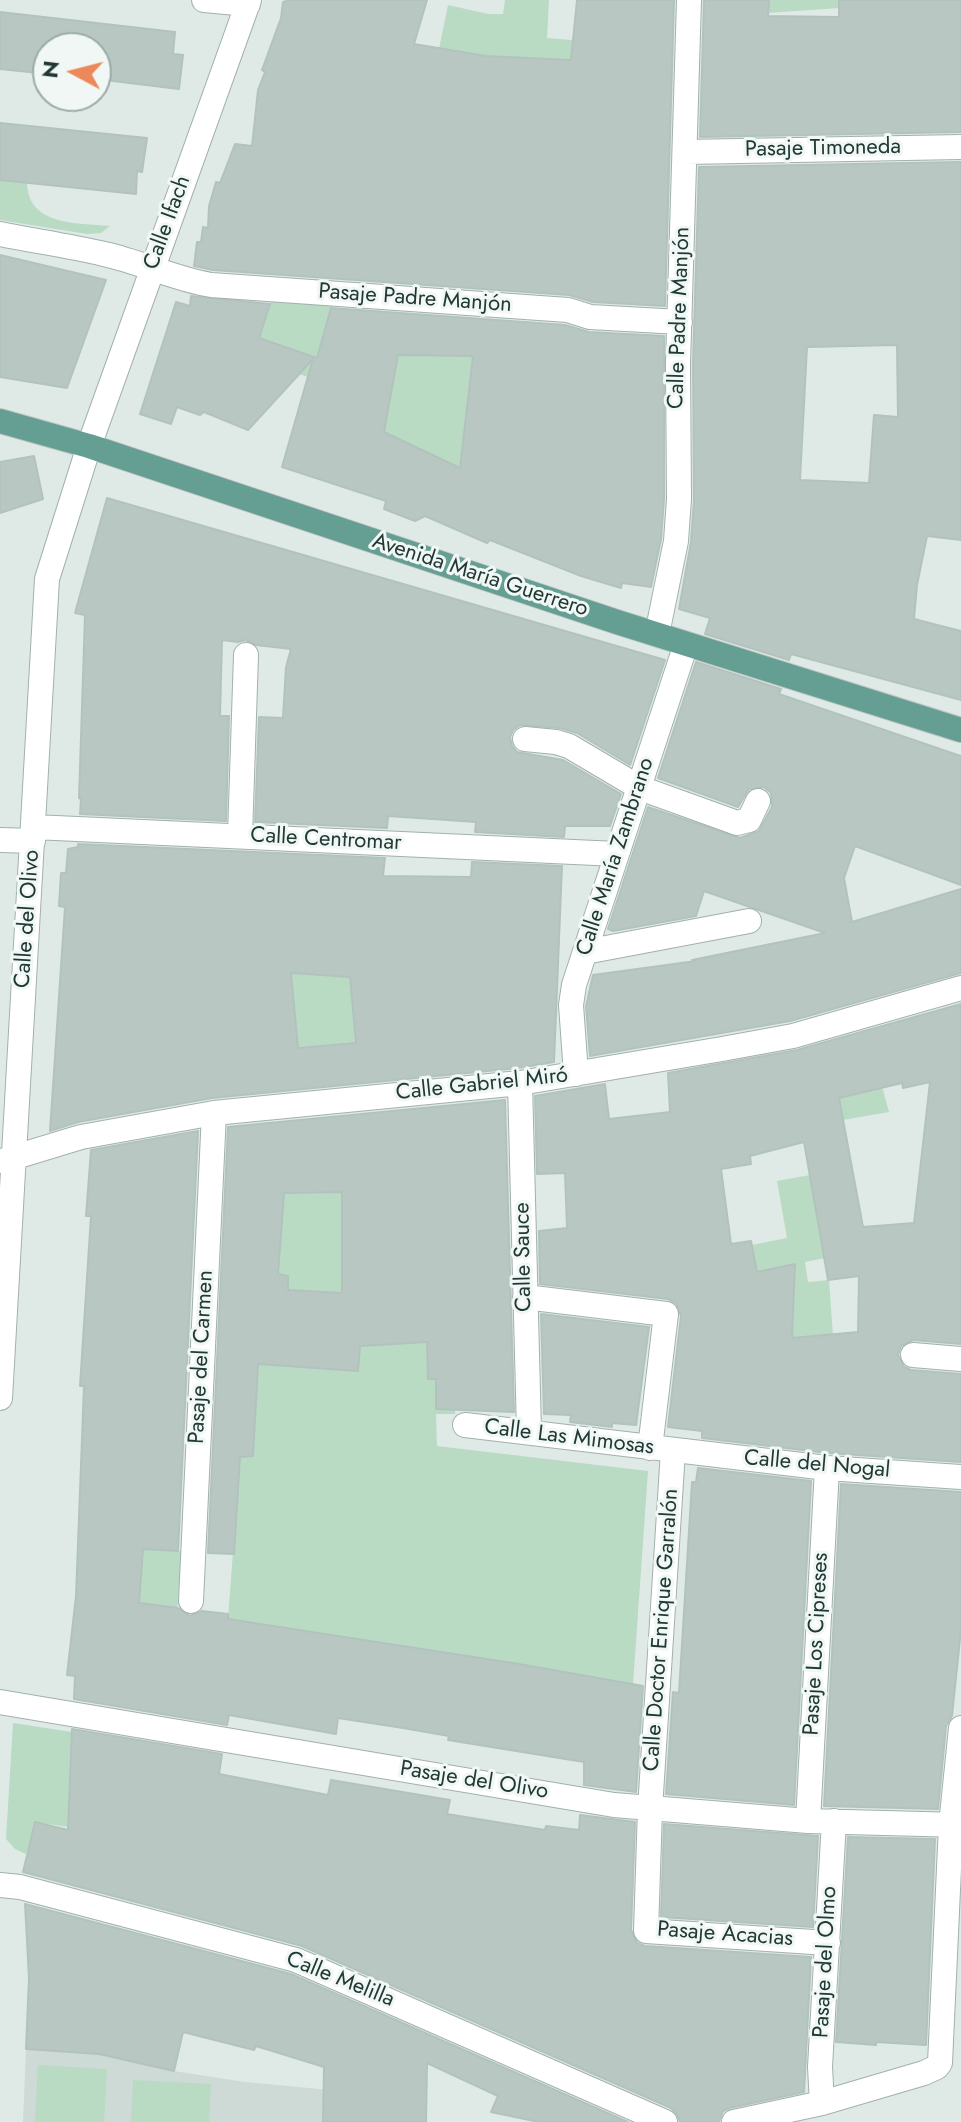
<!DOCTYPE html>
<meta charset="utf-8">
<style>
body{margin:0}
#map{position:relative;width:961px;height:2122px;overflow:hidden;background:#dfeae6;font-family:Jost,sans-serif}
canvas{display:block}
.north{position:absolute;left:32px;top:32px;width:80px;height:80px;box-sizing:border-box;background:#f0f7f4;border:2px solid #9daba8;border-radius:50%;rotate:277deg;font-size:22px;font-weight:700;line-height:32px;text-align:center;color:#213935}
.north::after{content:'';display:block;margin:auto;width:28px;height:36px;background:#ec895b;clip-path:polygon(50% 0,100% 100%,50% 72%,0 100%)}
</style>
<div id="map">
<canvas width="961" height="2122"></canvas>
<div class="north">N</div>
</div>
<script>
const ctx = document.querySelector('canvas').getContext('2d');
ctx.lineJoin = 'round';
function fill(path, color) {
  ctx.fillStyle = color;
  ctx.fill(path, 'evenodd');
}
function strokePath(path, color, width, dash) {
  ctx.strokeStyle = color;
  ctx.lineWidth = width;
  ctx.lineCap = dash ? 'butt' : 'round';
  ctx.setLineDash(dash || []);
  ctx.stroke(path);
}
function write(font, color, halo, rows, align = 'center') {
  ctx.font = font + ' Jost,sans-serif';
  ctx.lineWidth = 6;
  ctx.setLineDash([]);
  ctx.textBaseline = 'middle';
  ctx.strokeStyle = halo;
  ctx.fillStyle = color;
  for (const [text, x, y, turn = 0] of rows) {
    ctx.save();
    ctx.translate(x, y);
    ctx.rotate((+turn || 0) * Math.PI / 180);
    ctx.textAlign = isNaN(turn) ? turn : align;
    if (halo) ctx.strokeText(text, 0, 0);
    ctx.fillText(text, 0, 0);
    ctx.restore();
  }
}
fill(new Path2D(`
 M26,2049L97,2054L174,2071L245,2082L426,2099V2122H23Z`), '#cedad5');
fill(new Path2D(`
 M505,0H549L547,38L584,41L583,61L485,56L439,49L448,5L488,14H503Z
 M769,0H839V8L768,13Z
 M0,180L27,183C28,226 78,223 110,226L101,233L87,234L0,220Z
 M271,301L332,306L311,378L289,371L295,350L259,338Z
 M398,355L473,356L459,471L457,530L424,516L384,433Z
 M289,955L316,956L320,975L350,976L395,1003L353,1007L356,1043L298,1047Z
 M868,1035L889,1112L843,1120L829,1046Z
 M285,1156L307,1192H342V1294L288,1291V1276L278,1274Z
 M810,1175L825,1258L805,1262L808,1282L829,1280L834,1350H791L758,1287L752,1245L787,1238L777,1181Z
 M397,1316L398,1344L427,1342L455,1379V1414H436L437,1446L648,1471L633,1685L228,1619L240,1457L253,1456L256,1406L241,1363L274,1365L361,1326Z
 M143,1549L181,1551L177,1617L131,1602L140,1589Z
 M13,1723L72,1732L68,1827L35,1822L26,1854L15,1849L6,1839Z
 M38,2065L107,2069L104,2122H35Z
 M133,2080L211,2084L209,2122H131Z`), '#b9dbc4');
const building = new Path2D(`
 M290,0H427L414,44L486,56L571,60L577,0H674L665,306L593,302L569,295L213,270L194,266L197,242H201L203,227L208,228L209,206L216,182L220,183L235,144L252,146L258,90L265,72L262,70L281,18L283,2Z
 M704,0H769L768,16L839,17V0H961V132L700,137Z
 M0,12L175,32L173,54L183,55L179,89L96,79V48H48V74L0,69Z
 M0,123L147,138L142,172L137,171L136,194L0,180Z
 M961,162V540L927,536L917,585L914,619L961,631V700L791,654L789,660L705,634L710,618L679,609L691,542L694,500L693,364L699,167ZM897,345L898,417L874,415L869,483L800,480L807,347Z
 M0,255L106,280L67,388L0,377Z
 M191,296L270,304L259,338L317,358L331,308L565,325L589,332L664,336V499L661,539L651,587L622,583L621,588L581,576L490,540L487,543L425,516L415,521L384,509L386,501L282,467L313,359L248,430L204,412L200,415L177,407L171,424L140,414L176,302L190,306ZM398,355L473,356L460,468L384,432Z
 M34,456L43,499L0,513V462Z
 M107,498L665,660L630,765L577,733L560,728L520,725L513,730L510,737L512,746L517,752L563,760L621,794L610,826H565L564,837L475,832L476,822L388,816L387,828L255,822L259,717L283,718L286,667L291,649L256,645L246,640L238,642L222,640L220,716H229L226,821L80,814L81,799L79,798L85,615L75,613Z
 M696,662L781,689L779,694L961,756V885L855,846L844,878L852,922L961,889V973L790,1021L590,1056L586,1006L593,975L696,961L692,960L825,933L704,891L696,916L613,931L608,929L648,807L740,838L759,831L772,807L771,793L764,787L749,789L738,807L658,778Z
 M78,844L385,858L383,876L471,877L472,862L562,866L554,1062L518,1068L212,1098L78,1122L50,1131L65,907L59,906L61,873H66L68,849L78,847ZM291,973L350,977L356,1043L298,1048Z
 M961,1004V1344L913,1340L901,1346L898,1355L904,1367L911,1370L961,1374V1462L828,1453L702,1438V1431L668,1427L681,1316L676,1303L668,1299L540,1284L539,1231L567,1228L565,1173L537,1174L535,1096L605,1084L609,1119L670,1112L668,1073L797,1050ZM930,1082L914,1223L863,1227L839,1098L902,1083L903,1088ZM804,1142L828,1280L859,1276L858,1332L792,1338L795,1264L757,1272L751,1241L731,1244L721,1169L751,1164L750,1156Z
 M505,1100L514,1412L436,1409V1379H428L427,1342L360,1346L358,1371L258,1364L253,1456L240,1457L234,1554L208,1553L228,1127ZM342,1192V1293L288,1290V1276L278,1274L284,1193Z
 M198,1131L178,1551L143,1549L139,1603L178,1608L190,1616L202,1611L228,1614V1619L519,1664L643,1686L636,1792L584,1785V1762L448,1740L449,1736L403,1728L338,1718L336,1734L229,1715L227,1725L74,1699L75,1676L67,1675L76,1596L84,1386H80L91,1216H86L91,1150Z
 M541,1314L649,1327L636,1425L612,1423V1427L570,1422L571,1415L544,1414Z
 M698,1468L811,1481L794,1805L666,1794L673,1692L679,1693L692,1482H696Z
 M841,1484L961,1492V1629L952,1716L946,1726L938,1809L824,1806Z
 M72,1729L222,1754L219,1774L328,1795L331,1780L450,1800L447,1814L545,1830L546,1826L579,1830L580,1815L635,1822L631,1930L637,1943L645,1946L811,1957L804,2092L730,2108L723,2111L719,2122H680L677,2114L671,2108L302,1946L23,1872L35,1822L68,1830Z
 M664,1824L818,1836L813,1927L661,1917Z
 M848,1837L935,1839L926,2045L876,2042V2045L836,2042Z
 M25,1904L291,1974L628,2122H539L491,2112L498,2096L427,2063L426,2122H323L324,2067L256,2046L254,2050L183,2032L174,2071L99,2054L26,2049L29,1978Z`);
fill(building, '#b8c7c2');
strokePath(building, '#b2c3bd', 2);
const minor = new Path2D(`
 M204,0L248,4
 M685,152L961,147
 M0,234C35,241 70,246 104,254C141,262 174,279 211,285L568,310L590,317L680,322
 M657,634L676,541L679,499L678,364L689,0
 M525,739L556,742L569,746L640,788L737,823L749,820L758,801
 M34,827L617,854
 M240,836L246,655
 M0,840L33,841
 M585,952L749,921
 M576,1074L571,1005L574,985L686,644
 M520,1083L529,1431
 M2,1161L81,1137L214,1113L520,1083L722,1049L793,1036L961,988
 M525,1297L666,1314L650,1448
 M913,1355L961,1359
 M0,1398L47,579L89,446L249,0
 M465,1425L827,1468L961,1477
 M673,1451L650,1809L646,1931L828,1943
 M191,1601L214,1113
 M0,1702L614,1805L808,1821L961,1825
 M808,1821L827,1468
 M0,1885L20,1887L296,1960L665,2122
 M822,2103L820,2067L834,1821
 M734,2122L822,2103L924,2073L937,2067L940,2063L951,1825L961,1728`);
const major = new Path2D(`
 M0,421L89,446L617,622L961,730`);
strokePath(minor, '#a2b1ad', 26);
strokePath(major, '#bcc4c2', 26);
strokePath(minor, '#fff', 24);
strokePath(major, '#659e93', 24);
write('22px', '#213935', '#f0f7f4', [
 ["Pasaje Timoneda",823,149,-1],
 ["Calle Ifach",168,223,-70],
 ["Pasaje Padre Manjón",415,299,4],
 ["Calle Padre Manjón",680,318,-88],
 ["Avenida María Guerrero",480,576,18],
 ["Calle Centromar",326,840,3],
 ["Calle María Zambrano",616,857,-72],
 ["Calle del Olivo",28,919,-86],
 ["Calle Gabriel Miró",482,1085,-6],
 ["Calle Sauce",524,1257,-91],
 ["Pasaje del Carmen",202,1357,-87],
 ["Calle Las Mimosas",569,1438,7],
 ["Calle del Nogal",817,1465,5],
 ["Calle Doctor Enrique Garralón",662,1630,-86],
 ["Pasaje Los Cipreses",817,1644,-87],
 ["Pasaje del Olivo",474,1781,9],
 ["Pasaje Acacias",725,1935,4],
 ["Pasaje del Olmo",826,1962,-87],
 ["Calle Melilla",340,1980,22]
]);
</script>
